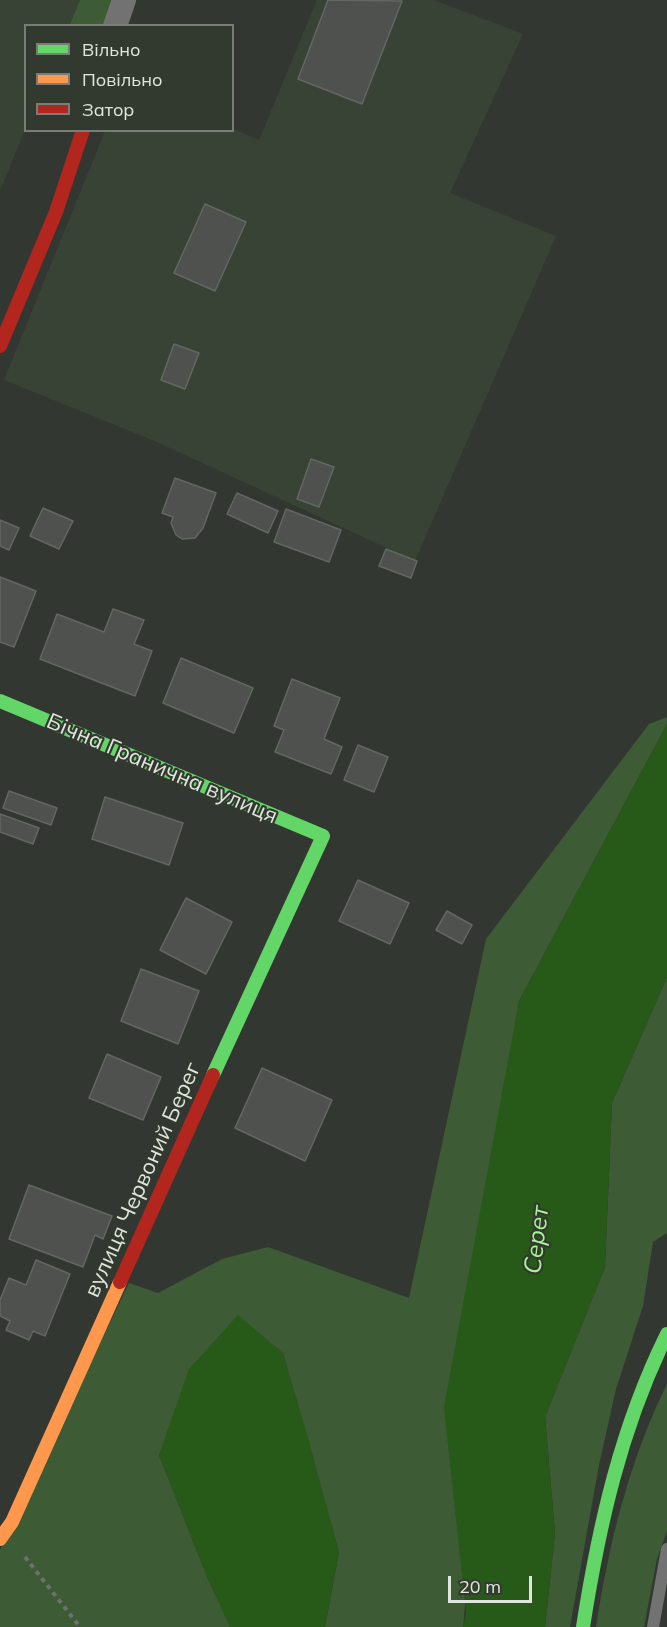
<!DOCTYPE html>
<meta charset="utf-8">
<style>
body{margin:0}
#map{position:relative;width:667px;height:1627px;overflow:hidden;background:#333732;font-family:Mulish,sans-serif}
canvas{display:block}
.legend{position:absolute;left:24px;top:24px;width:210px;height:108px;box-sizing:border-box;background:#323a2f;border:2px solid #787e75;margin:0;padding:8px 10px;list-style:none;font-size:18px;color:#e0e5de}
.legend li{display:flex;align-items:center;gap:12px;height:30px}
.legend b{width:30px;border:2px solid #787e75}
.scale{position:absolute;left:448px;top:1576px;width:84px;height:27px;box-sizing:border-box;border:3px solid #e0e5de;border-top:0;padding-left:8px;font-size:18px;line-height:21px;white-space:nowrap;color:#e0e5de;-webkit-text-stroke:4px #323a2f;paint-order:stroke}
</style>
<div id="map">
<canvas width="667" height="1627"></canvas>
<ul class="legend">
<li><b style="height:8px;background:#63d668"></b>Вільно</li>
<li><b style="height:8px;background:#ff974d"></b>Повільно</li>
<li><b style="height:8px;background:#b3261e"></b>Затор</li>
</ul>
<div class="scale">20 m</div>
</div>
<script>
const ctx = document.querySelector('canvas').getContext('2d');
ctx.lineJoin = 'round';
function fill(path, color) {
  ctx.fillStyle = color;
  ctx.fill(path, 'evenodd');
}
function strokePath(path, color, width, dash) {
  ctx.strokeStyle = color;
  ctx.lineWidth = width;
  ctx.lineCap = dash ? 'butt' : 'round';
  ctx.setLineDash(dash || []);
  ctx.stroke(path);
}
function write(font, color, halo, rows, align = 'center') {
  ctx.font = font + ' Mulish,sans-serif';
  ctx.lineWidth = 4.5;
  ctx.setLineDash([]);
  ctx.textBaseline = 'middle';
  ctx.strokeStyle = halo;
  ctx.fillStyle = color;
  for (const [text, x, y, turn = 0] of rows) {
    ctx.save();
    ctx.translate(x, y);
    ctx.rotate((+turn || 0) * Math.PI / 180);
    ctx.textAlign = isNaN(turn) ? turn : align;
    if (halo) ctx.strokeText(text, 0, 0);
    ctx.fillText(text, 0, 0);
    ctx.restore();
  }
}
fill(new Path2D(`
 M0,0H80L69,25L26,26L25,130L0,191Z
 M317,0H434L523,34L450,193L556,236L415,561L157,442L4,380L105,131L233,129L259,140Z`), '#384335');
fill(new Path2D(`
 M80,0H117L108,25L69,26Z
 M667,717V724L519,1001L463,1627H325L339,1552L283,1353L159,1455L208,1579L231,1627H0V1550L129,1283L158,1293L222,1259L268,1247L409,1298L486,939L649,724Z
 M667,977V1233L653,1242L643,1306L616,1389L599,1465L570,1627H545L555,1533L545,1417L605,1267L612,1103Z
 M667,1384V1531L657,1559L644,1627H596C609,1543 629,1461 667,1384Z`), '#3d5b35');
fill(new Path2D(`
 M667,724V977L612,1103L605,1267L545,1417L555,1533L545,1627H463L466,1613L444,1407L519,1001Z
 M238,1315L283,1353L308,1438L339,1552L325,1627H230L208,1579L159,1455L189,1369Z`), '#275918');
const building = new Path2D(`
 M328,0L402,1L362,104L298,79Z
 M205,204L246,222L215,291L174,273Z
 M174,344L199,353L185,389L161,380Z
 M311,459L334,467L319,507L297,499Z
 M175,478L216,493L203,528L195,538L182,539L176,535L171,523L173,517L162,513Z
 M237,493L278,511L268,533L227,514Z
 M43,508L73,521L59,549L30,536Z
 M286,509L341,530L329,562L274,542Z
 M0,520L19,528L9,550L0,546Z
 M386,549L417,561L411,578L379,566Z
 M0,577L36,591L14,647L0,642Z
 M113,609L144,620L134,644L152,651L135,696L40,659L57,614L104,632Z
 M181,658L253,688L234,733L163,703Z
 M292,679L340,698L324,739L342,747L331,774L275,752L284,730L274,726Z
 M358,745L388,757L374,792L344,780Z
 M9,791L57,808L51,825L3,808Z
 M105,797L183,823L169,865L92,839Z
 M0,814L39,828L33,844L0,832Z
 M358,880L409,903L390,944L339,921Z
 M186,898L232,922L206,974L160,950Z
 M447,911L472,925L462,944L436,930Z
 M141,969L199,991L178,1044L121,1021Z
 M107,1054L161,1077L143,1120L89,1098Z
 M262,1068L332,1100L305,1161L235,1128Z
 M29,1185L112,1216L103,1239L95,1235L83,1267L9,1239Z
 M36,1260L70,1274L45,1336L33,1331L29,1340L6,1330L10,1321L0,1316V1300L9,1278L26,1285Z`);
fill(building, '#4e514d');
strokePath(building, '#636762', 1.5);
strokePath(new Path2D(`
 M25,1557L80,1627`), '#6e706e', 4, [4.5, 4.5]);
strokePath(new Path2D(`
 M653,1627L667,1549`), '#717271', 12);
strokePath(new Path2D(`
 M115,26L124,0`), '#717271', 24);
strokePath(new Path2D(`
 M0,701L323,836L213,1075
 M583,1627C599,1525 621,1427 667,1334`), '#63d668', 14);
strokePath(new Path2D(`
 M0,1539L12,1522L120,1282`), '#ff974d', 14);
strokePath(new Path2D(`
 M0,346L56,212L83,130
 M120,1282L213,1075`), '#b3261e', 14);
write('22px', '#e0e5de', '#323a2f', [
 ["Бічна Гранична вулиця",162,769,23],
 ["вулиця Червоний Берег",143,1180,-66]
]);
write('italic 24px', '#a9f596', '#323a2f', [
 ["Серет",537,1240,-83]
]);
</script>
